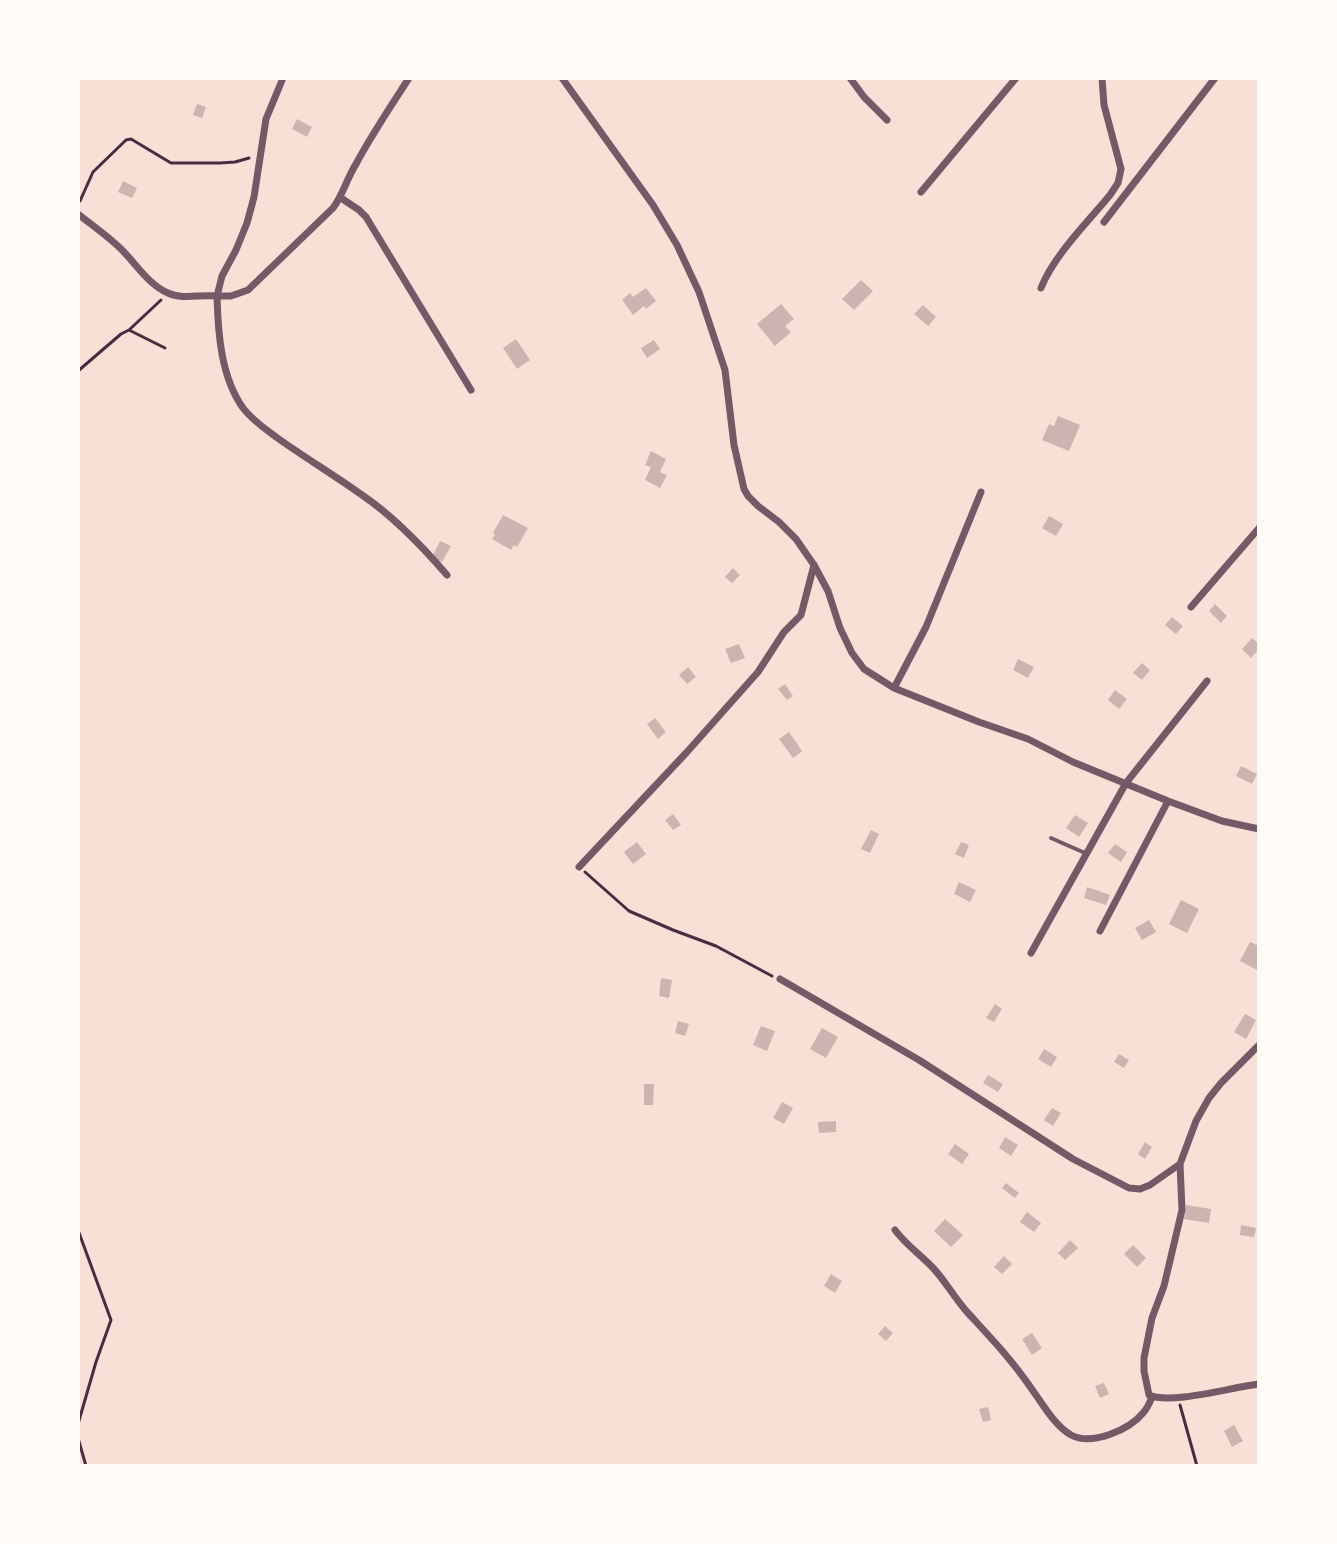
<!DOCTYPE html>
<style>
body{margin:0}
#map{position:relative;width:1337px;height:1544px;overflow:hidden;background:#f7e1d7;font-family:"DM Sans",sans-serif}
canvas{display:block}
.frame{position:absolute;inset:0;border:80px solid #fffaf5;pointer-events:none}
</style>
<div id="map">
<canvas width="1337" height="1544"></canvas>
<div class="frame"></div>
</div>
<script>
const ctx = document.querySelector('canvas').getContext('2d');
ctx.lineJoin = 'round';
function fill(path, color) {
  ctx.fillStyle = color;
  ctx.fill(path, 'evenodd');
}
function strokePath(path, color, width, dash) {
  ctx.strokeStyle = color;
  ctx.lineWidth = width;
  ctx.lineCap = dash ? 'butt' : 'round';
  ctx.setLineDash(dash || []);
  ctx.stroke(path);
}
fill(new Path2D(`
 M197,104L206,107L202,118L193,115Z
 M297,119L312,127L307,137L292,129Z
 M123,181L137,188L132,198L118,192Z
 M861,280L873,291L854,310L842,299Z
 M646,288L656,301L646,309L644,306L633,315L622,300L630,293L633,297Z
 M781,304L794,319L785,326L791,332L775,346L757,324Z
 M923,305L936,317L928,326L914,314Z
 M516,339L530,360L517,369L503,348Z
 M654,340L660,349L647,358L641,348Z
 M1058,416L1080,425L1069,451L1042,440L1049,424L1054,426Z
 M651,451L666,459L660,472L667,475L660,488L645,480L651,467L645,465Z
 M503,515L528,528L517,547L514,545L511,550L492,539L495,534L493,533Z
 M1049,516L1063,524L1056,536L1042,528Z
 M440,541L451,546L442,562L432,557Z
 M733,568L740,575L732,583L725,577Z
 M1215,604L1227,616L1221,623L1209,611Z
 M1172,617L1183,626L1176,634L1165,625Z
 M1252,638L1259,644V649L1251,658L1242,649Z
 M739,644L745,658L731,663L725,649Z
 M1018,659L1034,667L1028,678L1013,670Z
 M1142,663L1150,670L1142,680L1133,673Z
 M688,667L696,677L687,684L679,675Z
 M785,684L793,696L787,700L778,689Z
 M1115,690L1127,699L1119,709L1108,700Z
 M655,718L666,732L658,739L647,724Z
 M789,732L802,751L793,758L779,739Z
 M1241,766L1257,774L1252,784L1236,776Z
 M673,814L681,825L673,830L665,820Z
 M1075,815L1088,823L1079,837L1066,828Z
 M871,830L879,834L870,853L861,849Z
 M637,842L646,854L633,864L624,852Z
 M961,842L969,845L964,858L955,854Z
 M1115,844L1127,852L1121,862L1108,853Z
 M959,882L976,890L970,902L954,894Z
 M1087,887L1110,895L1106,905L1084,898Z
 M1181,900L1199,909L1187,933L1169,924Z
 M1149,920L1156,932L1142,940L1135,928Z
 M1250,942L1259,946V971L1240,961Z
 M661,978L672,980L669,998L659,996Z
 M995,1004L1002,1009L994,1022L986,1018Z
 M1245,1014L1256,1020L1246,1039L1234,1032Z
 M678,1021L689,1024L685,1036L675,1033Z
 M761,1026L775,1031L767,1051L753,1045Z
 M822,1028L838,1037L826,1058L810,1049Z
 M1044,1049L1057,1057L1051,1067L1038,1059Z
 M1119,1054L1129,1060L1124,1068L1114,1062Z
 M988,1075L1003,1084L998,1092L983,1083Z
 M644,1084H654L653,1105H644Z
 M782,1102L793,1108L784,1124L773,1118Z
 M1052,1108L1061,1113L1053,1126L1044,1120Z
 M836,1121V1132L819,1133L818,1122Z
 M1005,1137L1018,1145L1011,1156L999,1148Z
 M1145,1142L1152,1147L1145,1159L1138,1154Z
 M955,1144L969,1154L962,1164L948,1154Z
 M1006,1183L1019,1193L1015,1198L1002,1188Z
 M1186,1205L1211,1209L1209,1223L1184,1219Z
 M1027,1212L1041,1223L1034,1232L1020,1222Z
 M945,1219L963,1235L951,1247L934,1231Z
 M1241,1225L1256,1228L1254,1237L1240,1235Z
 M1070,1240L1078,1248L1065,1260L1058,1253Z
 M1133,1245L1146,1258L1137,1267L1124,1254Z
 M1004,1256L1012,1264L1002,1274L994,1267Z
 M831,1274L842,1281L835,1293L824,1286Z
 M885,1326L893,1333L886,1341L878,1334Z
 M1032,1333L1042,1348L1032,1355L1022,1339Z
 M1104,1383L1109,1394L1100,1398L1095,1386Z
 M988,1407L991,1420L983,1422L979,1409Z
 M1234,1425L1243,1441L1232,1447L1224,1431Z`), '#ccb4b1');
strokePath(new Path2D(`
 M80,201L93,172L126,140L131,139L171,163H220L235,162L249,158
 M129,330L161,300
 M78,371L121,334L129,330L165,348
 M585,872L629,911L673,930L716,946L772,976
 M78,1230L111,1320L96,1362L78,1424
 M1180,1405L1197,1466
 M78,1438L86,1466`), '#4a2c40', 3);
strokePath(new Path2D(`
 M1051,838L1085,853`), '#755966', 4);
strokePath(new Path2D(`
 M409,78C391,106 372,134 356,164C347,178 343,195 333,208L248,290L231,296H217C218,334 221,377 243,408C252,420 264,428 276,437C304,457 334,475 362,495C393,516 422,546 447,575
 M562,78L653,205L677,245L699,292L725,370L734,445L744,489L748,496L758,506L779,522L796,539L814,565L828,591L840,628L852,653L864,669L894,688L979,722L1028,739L1073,762L1168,801L1222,821L1259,829
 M850,78L864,97L887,120
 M921,192L1016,78
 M341,198L359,210L366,217L471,390
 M78,214C93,226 109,237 122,250C136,264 149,285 168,293C183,300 201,294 217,296L222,276L236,250L247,223L254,197L266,119L283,78
 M1104,222L1215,78
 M1041,288C1054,255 1088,222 1110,195L1118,183L1121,169L1104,105L1102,78
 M1191,607L1259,528
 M894,688L926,627L981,492
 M579,867L687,752L758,672L784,632L801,615L814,565
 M1100,931L1168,801
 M1031,953L1126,783L1207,681
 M780,979L919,1060L1073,1159L1129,1188L1140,1189L1150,1185L1180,1164
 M1259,1045L1221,1083L1209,1098L1196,1121L1180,1164L1182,1210L1164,1286L1152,1318L1144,1358V1371L1149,1395C1171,1405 1232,1387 1259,1384
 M895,1230C906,1245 921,1255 934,1269C946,1282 955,1299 968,1313C990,1337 1012,1360 1031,1388C1042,1403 1054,1425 1071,1435C1092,1446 1129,1430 1143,1413C1147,1409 1150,1402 1152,1397`), '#755966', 7);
</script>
